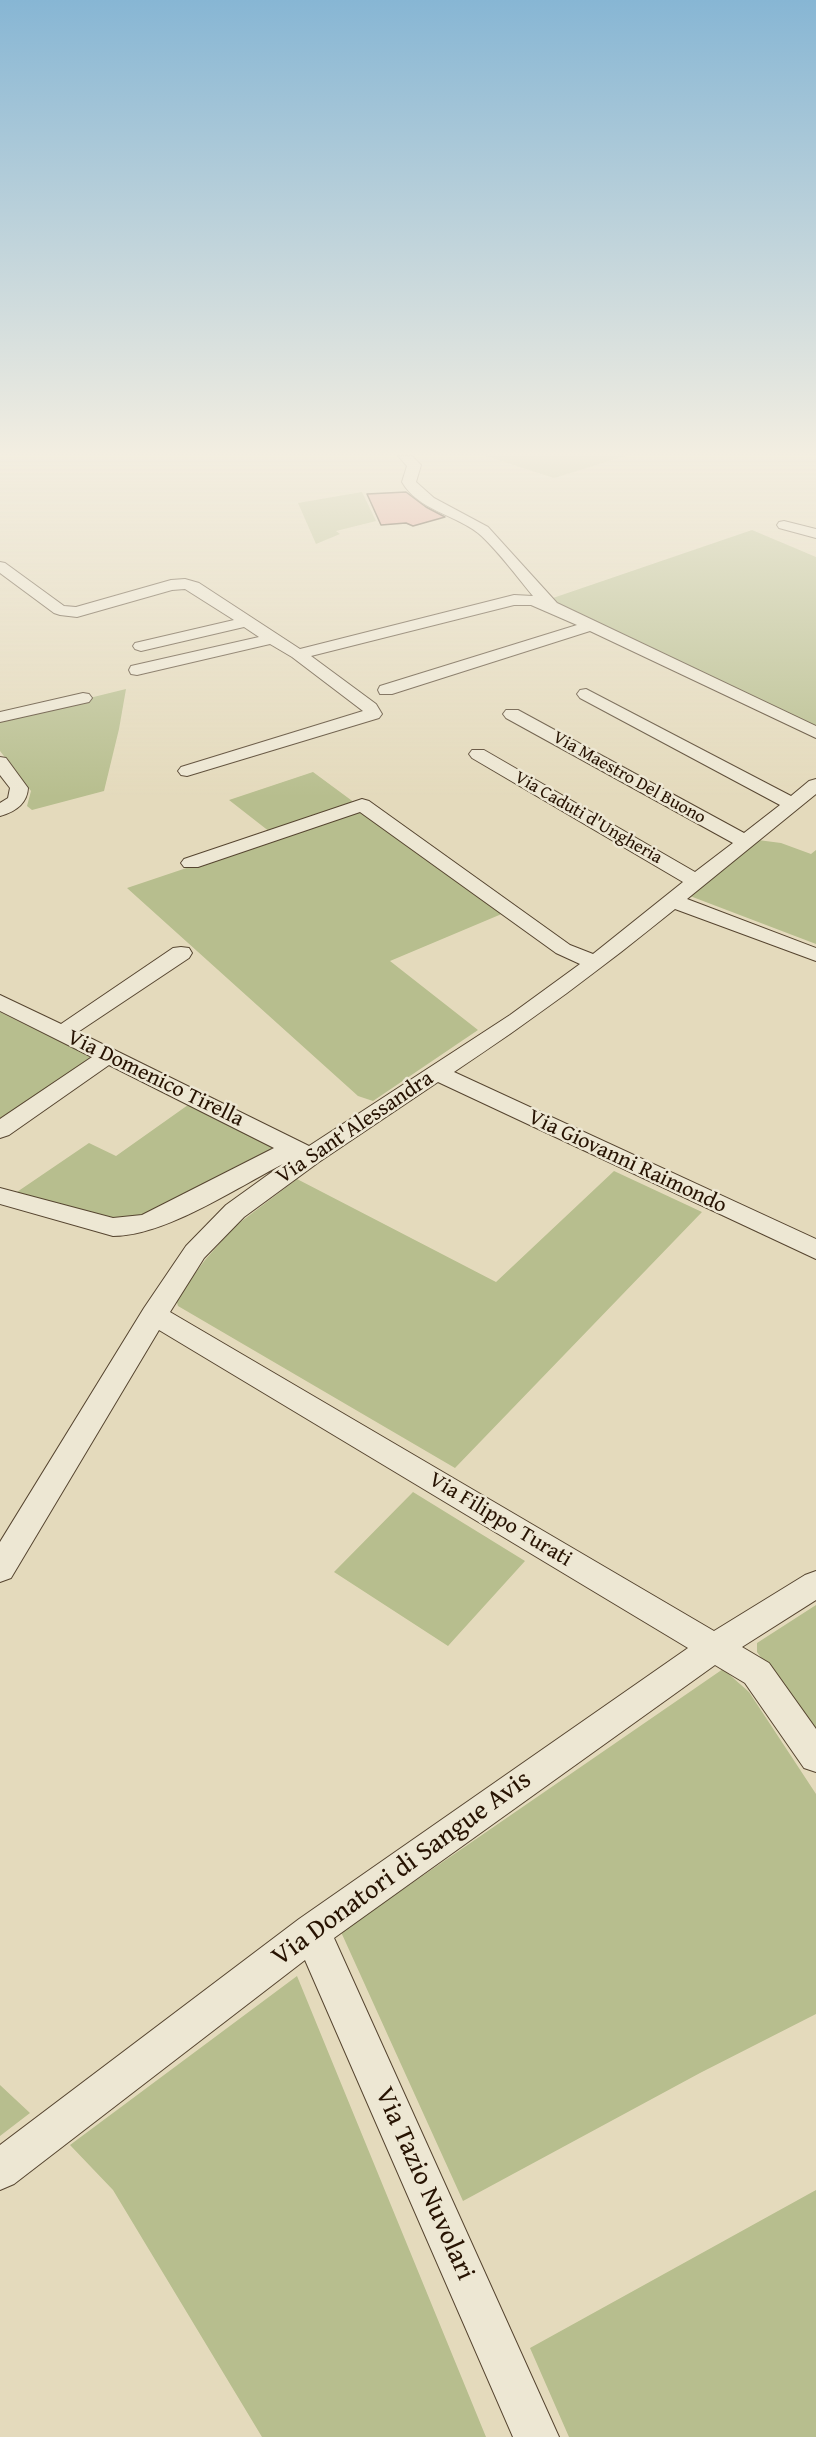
<!DOCTYPE html>
<style>
body{margin:0}
canvas{display:block;background:#e4dabc}
</style>
<canvas width="816" height="2437"></canvas>
<script>
const ctx = document.querySelector('canvas').getContext('2d');
ctx.lineJoin = 'round';
function fill(path, color) {
  ctx.fillStyle = color;
  ctx.fill(path, 'evenodd');
}
function strokePath(path, color, width, dash) {
  ctx.strokeStyle = color;
  ctx.lineWidth = width;
  ctx.lineCap = dash ? 'butt' : 'round';
  ctx.setLineDash(dash || []);
  ctx.stroke(path);
}
function write(font, color, halo, rows, align = 'center') {
  ctx.font = font + ' "Gentium Book Plus",serif';
  ctx.lineWidth = 5;
  ctx.setLineDash([]);
  ctx.textBaseline = 'middle';
  ctx.strokeStyle = halo;
  ctx.fillStyle = color;
  for (const [text, x, y, turn = 0] of rows) {
    ctx.save();
    ctx.translate(x, y);
    ctx.rotate((+turn || 0) * Math.PI / 180);
    ctx.textAlign = isNaN(turn) ? turn : align;
    if (halo) ctx.strokeText(text, 0, 0);
    ctx.fillText(text, 0, 0);
    ctx.restore();
  }
}
fill(new Path2D(`
 M486,456H625L554,478Z
 M362,492L376,521L336,531L340,534L316,544L298,503Z
 M752,530L816,557V727L564,608L553,598Z
 M126,689L119,729L104,791L32,810L27,806L31,791L0,751V720Z
 M313,772L355,803L270,832L229,800Z
 M359,810L504,913L390,961L478,1030L373,1101L358,1096L127,888Z
 M758,840L781,843L811,854L816,850V944L690,896Z
 M0,1012L93,1058L0,1122Z
 M188,1105L280,1151L143,1217L103,1218L14,1194L89,1143L116,1156Z
 M614,1171L702,1212L455,1468L178,1306L176,1299L205,1260L234,1227L297,1179L496,1282Z
 M413,1492L525,1561L448,1646L334,1572Z
 M816,1605V1732L757,1652V1643Z
 M723,1669L749,1692L816,1794V2014L700,2073L463,2201L341,1932Z
 M297,1976L486,2437H262L113,2190L70,2145Z
 M0,2085L30,2113L0,2136Z
 M816,2190V2437H569L530,2348Z`), '#b7be8e');
const building = new Path2D(`
 M406,492L426,507L445,517L413,526L406,523L381,525L367,494Z`);
fill(building, '#e29890');
strokePath(building, '#271302', 1.5);
const minor = new Path2D(`
 M398,456H412L421,465L416,482L434,498L488,527L557,603L816,726V738L590,631L392,694H380L378,690L380,686L577,625L531,605H514L311,656L376,704L382,714L379,718L187,776L181,775L178,771L181,767L363,711L292,657L270,644L137,675L131,674L129,670L131,666L259,637L244,627L141,651L135,649L133,646L135,643L234,620L185,589L172,590L77,617L60,615L54,613L0,573V562L5,563L64,606L76,607L171,580L185,579L199,583L300,649L514,595L533,596C518,578 495,547 478,533C454,514 418,510 402,482L407,466Z
 M784,521L816,529V538L779,528L777,525L779,522Z
 M586,689L791,796L809,781L816,779V794L687,899L816,948V961L675,909C604,967 531,1021 454,1072L816,1239V1259L438,1082L319,1162L244,1217L204,1258L170,1312L714,1631L805,1575L816,1571V1600L742,1647L769,1663L816,1729V1772L804,1768L745,1683L715,1665L334,1938L559,2437H513L305,1960L14,2184L0,2190V2145L299,1919L688,1648L159,1330L11,1578L0,1582V1542L144,1308L186,1246L226,1205L283,1164C236,1188 165,1236 113,1236L0,1204V1188L113,1218L142,1215L274,1148L109,1065L9,1135L0,1138V1119L92,1057L0,1011V995L61,1024L173,948L181,947L189,948L192,953L189,958L78,1032L309,1146L510,1015L580,964L556,953L360,812L198,867H184L181,863L184,859L362,799L369,801L570,945L593,954L683,882L472,758L469,754L472,750H484L695,872L733,843L506,718L503,714L506,710H518L744,833L780,805L580,698L577,694L580,690Z
 M83,693L89,694L92,698L89,702L0,722V712Z
 M0,757L6,758L28,788C27,804 15,812 0,816V803L8,798L10,788L0,775Z`);
strokePath(minor, '#564530', 2);
fill(minor, '#ede7d3');
const sky = ctx.createLinearGradient(0, 0, 0, 797);
sky.addColorStop(0, '#87b6d4');
sky.addColorStop(0.57, '#f3eee1');
sky.addColorStop(1, '#f3eee100');
ctx.fillStyle = sky;
ctx.fillRect(0, 0, 816, 797);
write('18px', '#271302', '#ede7d3', [
 ["Via Maestro Del Buono",629,778,29],
 ["Via Caduti d'Ungheria",588,818,30]
]);
write('22px', '#271302', '#ede7d3', [
 ["Via Domenico Tirella",155,1079,26],
 ["Via Sant'Alessandra",355,1128,-34],
 ["Via Giovanni Raimondo",627,1162,25],
 ["Via Filippo Turati",500,1520,31]
]);
write('27px', '#271302', '#ede7d3', [
 ["Via Donatori di Sangue Avis",402,1869,-36],
 ["Via Tazio Nuvolari",424,2184,66]
]);
</script>
